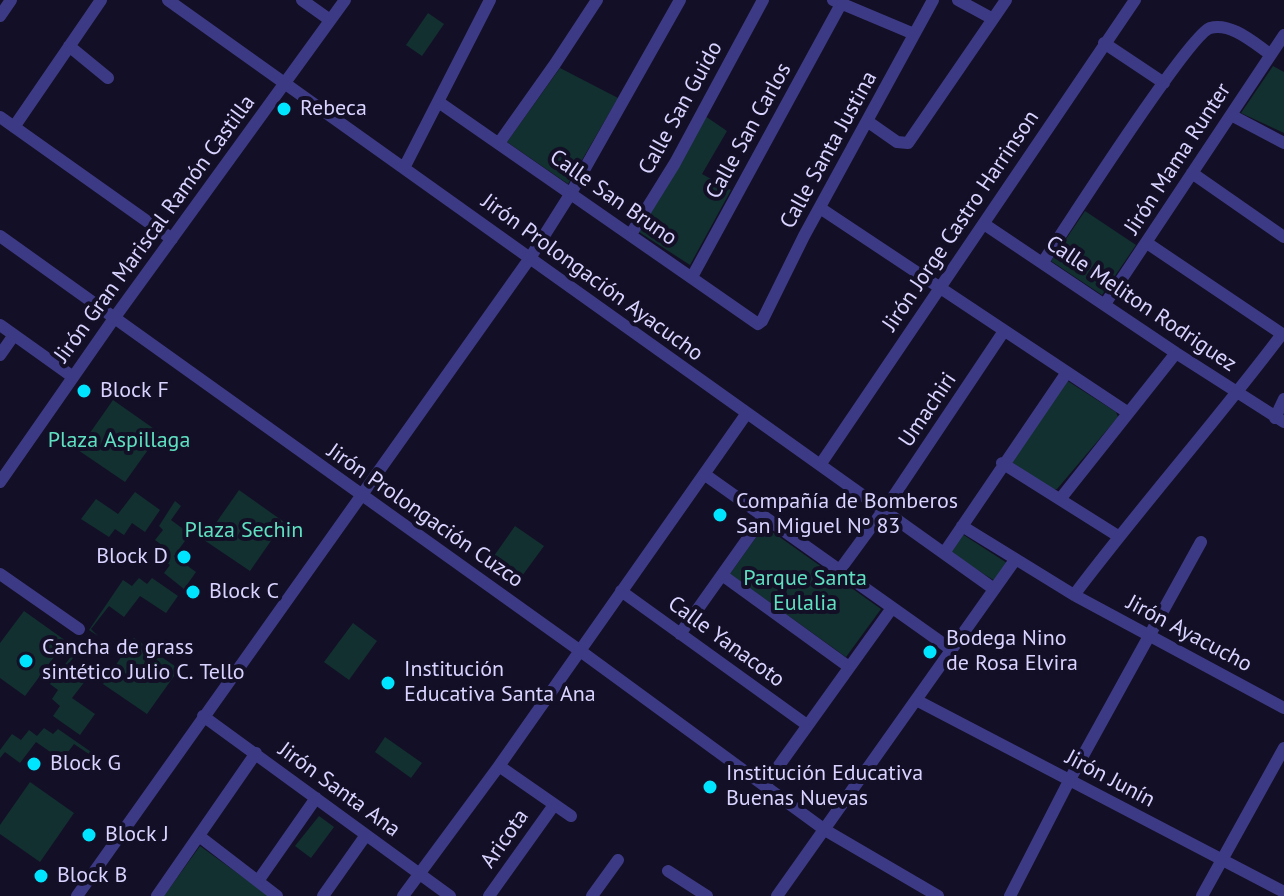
<!DOCTYPE html>
<meta charset="utf-8">
<style>
body{margin:0}
canvas{display:block;background:#130f26}
</style>
<canvas width="1284" height="896"></canvas>
<script>
const ctx = document.querySelector('canvas').getContext('2d');
ctx.lineJoin = 'round';
function fill(path, color) {
  ctx.fillStyle = color;
  ctx.fill(path, 'evenodd');
}
function strokePath(path, color, width, dash) {
  ctx.strokeStyle = color;
  ctx.lineWidth = width;
  ctx.lineCap = dash ? 'butt' : 'round';
  ctx.setLineDash(dash || []);
  ctx.stroke(path);
}
function write(font, color, halo, rows, align = 'center') {
  ctx.font = font + ' "PT Sans",sans-serif';
  ctx.lineWidth = 8;
  ctx.setLineDash([]);
  ctx.textBaseline = 'middle';
  ctx.strokeStyle = halo;
  ctx.fillStyle = color;
  for (const [text, x, y, turn = 0] of rows) {
    ctx.save();
    ctx.translate(x, y);
    ctx.rotate((+turn || 0) * Math.PI / 180);
    ctx.textAlign = isNaN(turn) ? turn : align;
    if (halo) ctx.strokeText(text, 0, 0);
    ctx.fillText(text, 0, 0);
    ctx.restore();
  }
}
fill(new Path2D(`
 M428,13L444,24L422,56L406,45Z
 M1273,66L1284,72V133L1241,113Z
 M560,68L618,98L568,184L507,142Z
 M705,116L727,131L702,174L731,190L690,265L639,232Z
 M1085,211L1136,245L1102,295L1051,261Z
 M1066,380L1116,412L1118,417L1057,489L1052,490L1013,463V458Z
 M113,400L160,433L125,482L78,450Z
 M239,490L284,522L250,571L204,540Z
 M135,492L160,510L145,532L132,523L124,535L115,529L109,537L81,519L96,499L118,514Z
 M175,501L181,506L171,520L190,534L174,556L196,572L184,589L164,573L170,565L160,558L167,549L155,540L163,530L159,526Z
 M515,526L544,546L522,576L494,556Z
 M764,526L881,609L846,657L730,574Z
 M962,534L1007,563L995,581L950,553Z
 M139,578L147,584L152,578L178,596L166,613L140,596L124,617L109,606L91,629L98,636L89,630L123,580L132,586Z
 M24,611L66,641L25,696L0,678V643Z
 M353,623L377,641L349,680L324,662Z
 M86,637L91,639H87L70,662L89,676L72,698L95,714L80,735L53,716L60,706L52,699L58,690L50,684Z
 M134,638L179,669L147,714L103,684Z
 M44,728L53,734L58,729L97,756L95,758L74,744L62,760L36,742L20,763L5,752L0,758V750L12,734L21,740L29,730L37,736Z
 M385,737L422,763L411,778L375,752Z
 M30,782L74,813L40,862L0,834V825Z
 M319,816L334,827L311,858L295,846Z
 M200,846L269,896H164Z`), '#12302f');
strokePath(new Path2D(`
 M168,0L994,589
 M302,0L330,20
 M833,0L914,34
 M958,0L993,19
 M0,16L11,0
 M1104,43L1164,83
 M69,46L108,78
 M440,103L758,324L762,321L804,236L933,0
 M1231,115L1284,143
 M0,117L172,239
 M867,121L897,142L908,143L1006,0
 M14,127L101,0
 M499,143L555,64L597,0
 M404,168L490,0
 M1192,173L1284,237
 M820,208L1127,412
 M984,224L1176,353L1284,422
 M631,234L675,163L763,0
 M0,236L579,650L825,830L938,896
 M1043,262C1064,230 1189,35 1210,28C1231,22 1254,43 1270,54
 M692,277L841,4
 M1105,304L1284,35
 M0,325L73,377
 M0,355L14,335
 M1275,418L1284,399
 M1002,463L1118,536
 M820,465L1135,0
 M704,474L952,650
 M0,482L115,317L345,0
 M1061,498L1176,353
 M962,526L1074,595L1284,708
 M944,553L1067,372
 M839,571L891,500L1004,331
 M0,574L79,629
 M722,575L849,667
 M621,591L807,725
 M1074,595C1141,506 1215,423 1282,334L1147,243
 M680,634L763,517
 M918,701L1284,892
 M203,716L450,896
 M499,766L571,816
 M765,785L892,608
 M199,836L277,896
 M668,871L707,896
 M258,881L316,798
 M77,896L530,258L571,193L680,0
 M157,896L256,753
 M323,896L366,835
 M403,896L499,766L747,413
 M489,896L554,805
 M592,896L618,860
 M777,896L1015,560
 M1010,896L1069,781L1201,542
 M1202,896L1284,748`), '#3d3a85', 12);
for (const [x, y, r, color] of [
 [284,109,8,"#00e5ff"],
 [84,391,8,"#00e5ff"],
 [720,515,8,"#00e5ff"],
 [184,557,8,"#00e5ff"],
 [193,592,8,"#00e5ff"],
 [930,652,8,"#00e5ff"],
 [26,661,8,"#00e5ff"],
 [388,683,8,"#00e5ff"],
 [34,764,8,"#00e5ff"],
 [710,787,8,"#00e5ff"],
 [89,835,8,"#00e5ff"],
 [41,876,8,"#00e5ff"]
]) {
  const dot = new Path2D();
  dot.arc(x, y, r, 0, 2 * Math.PI);
  ctx.fillStyle = color;
  ctx.fill(dot);
  strokePath(dot, '#130f26', 3);
}
write('22px', '#d9d4ff', '#130f26', [
 ["Calle San Guido",681,108,-61],
 ["Calle San Carlos",749,131,-61],
 ["Calle Santa Justina",829,150,-61],
 ["Jirón Mama Runter",1178,159,-57],
 ["Calle San Bruno",613,198,35],
 ["Jirón Jorge Castro Harrinson",961,221,-56],
 ["Jirón Gran Mariscal Ramón Castilla",155,229,-54],
 ["Jirón Prolongación Ayacucho",592,278,36],
 ["Calle Meliton Rodriguez",1141,304,34],
 ["Umachiri",928,410,-56],
 ["Jirón Prolongación Cuzco",425,516,35],
 ["Jirón Ayacucho",1189,634,28],
 ["Calle Yanacoto",726,642,36],
 ["Jirón Junín",1110,779,28],
 ["Jirón Santa Ana",339,790,36],
 ["Aricota",505,839,-55]
]);
write('22px', '#d9d4ff', '#130f26', [
 ["Rebeca",300,109],
 ["Block F",100,391],
 ["Compañía de Bomberos",736,502],
 ["San Miguel Nº 83",736,527],
 ["Block D",168,557,"right"],
 ["Block C",209,592],
 ["Bodega Nino",946,639],
 ["de Rosa Elvira",946,664],
 ["Cancha de grass",42,648],
 ["sintético Julio C. Tello",42,673],
 ["Institución",404,670],
 ["Educativa Santa Ana",404,695],
 ["Block G",50,764],
 ["Institución Educativa",726,774],
 ["Buenas Nuevas",726,799],
 ["Block J",105,835],
 ["Block B",57,876]
], 'left');
write('22px', '#5fe0c0', '#130f26', [
 ["Plaza Aspillaga",119,441],
 ["Plaza Sechin",244,531],
 ["Parque Santa",805,579],
 ["Eulalia",805,604]
]);
</script>
